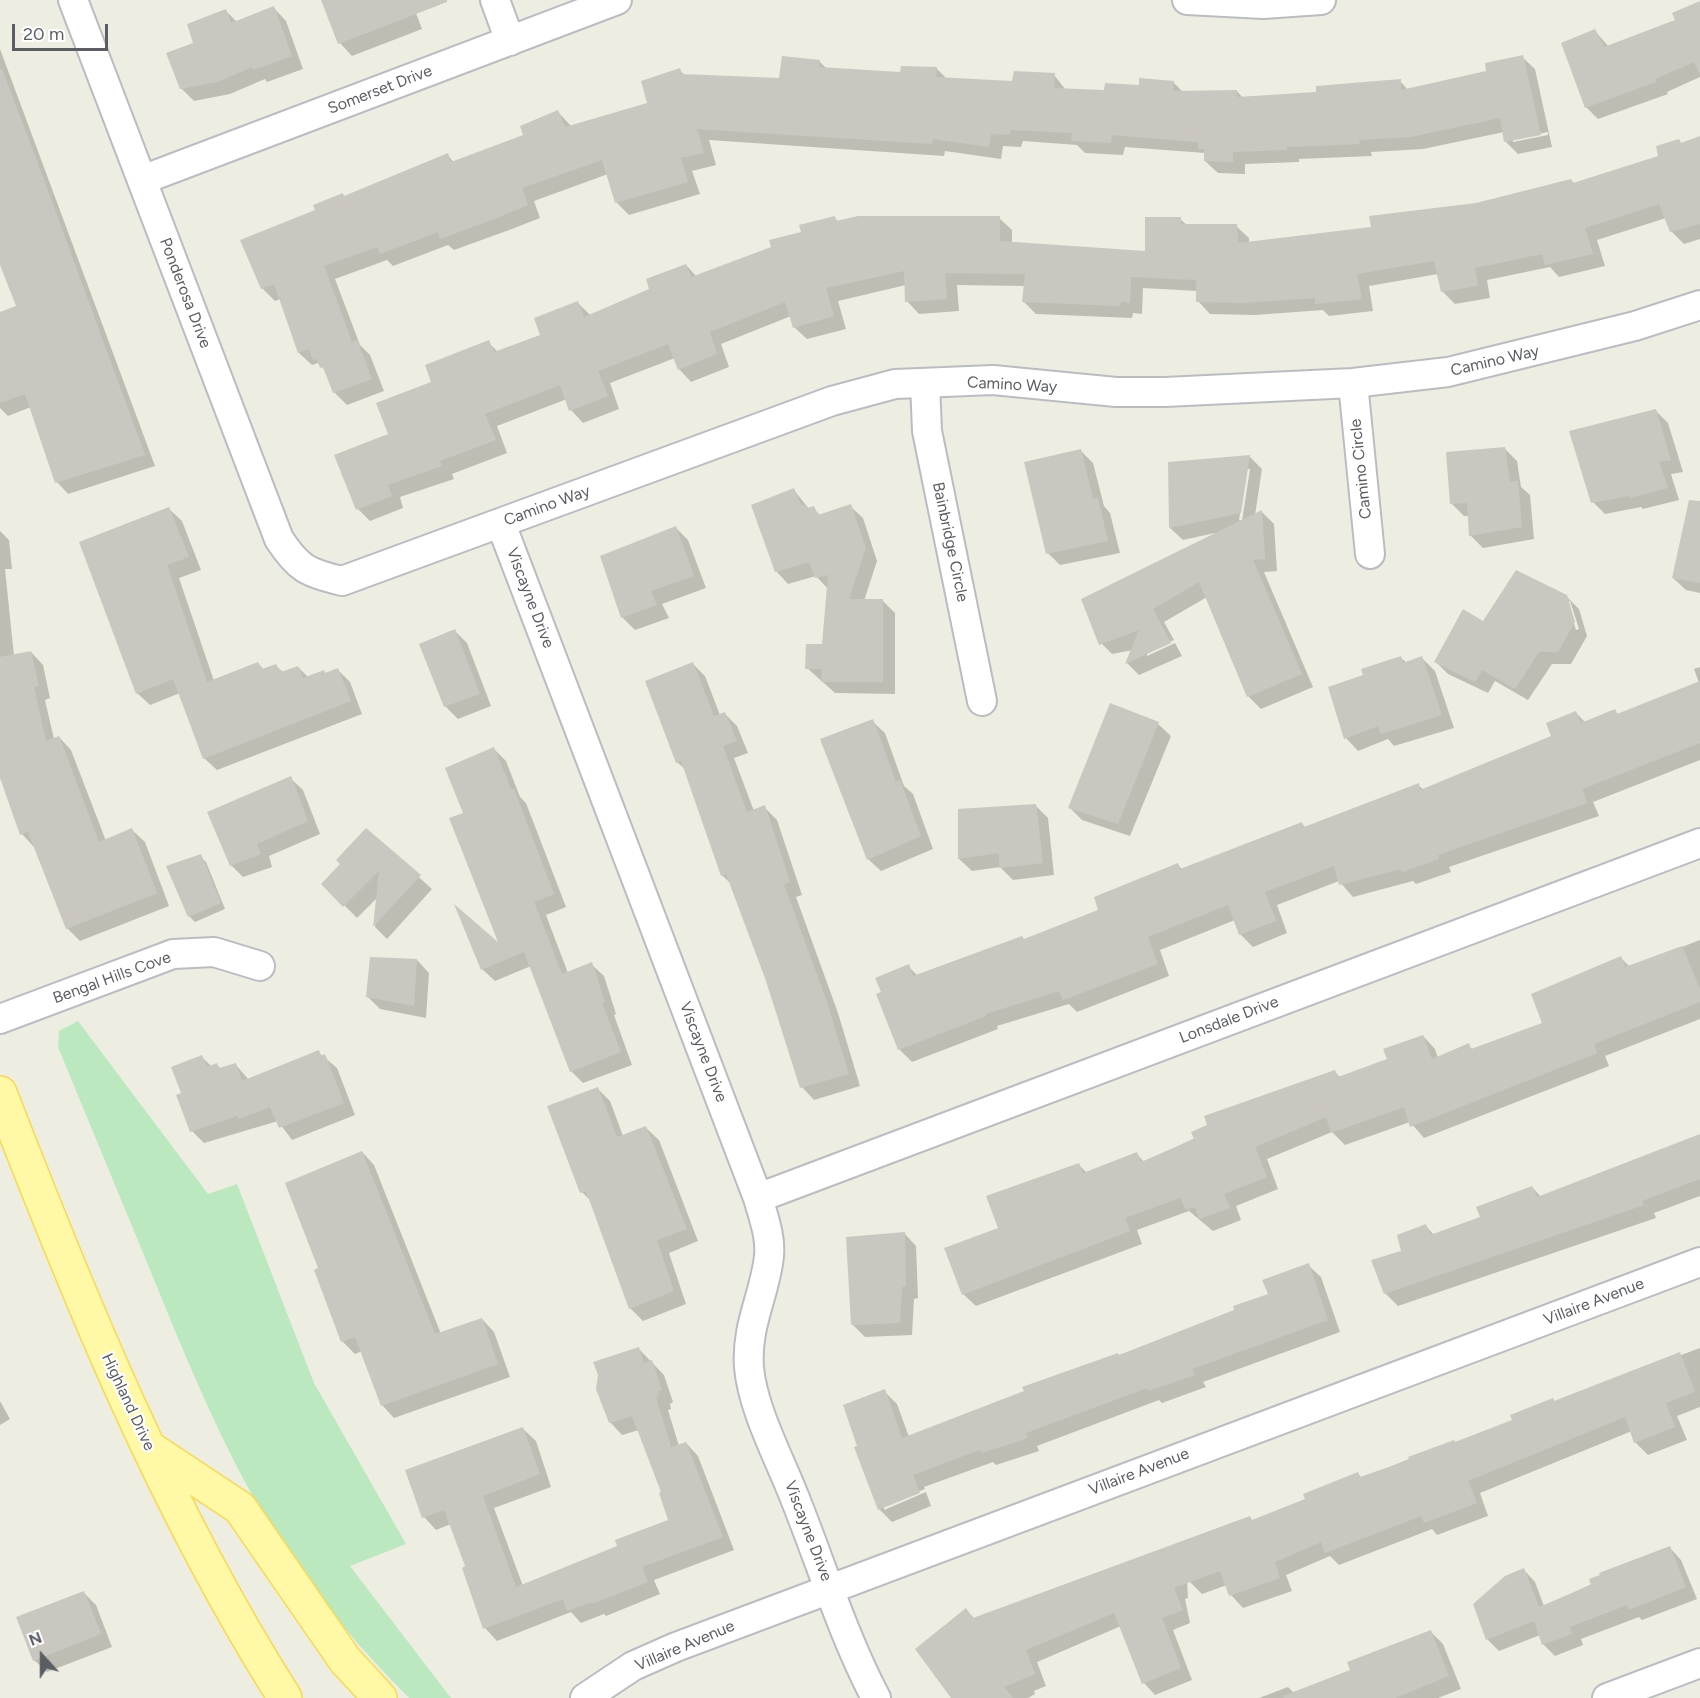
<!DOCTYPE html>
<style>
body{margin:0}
#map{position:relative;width:1700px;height:1698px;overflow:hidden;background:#eeede2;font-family:Figtree,sans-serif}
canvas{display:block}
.north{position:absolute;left:12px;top:1626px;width:60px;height:60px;-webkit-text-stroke:4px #fff;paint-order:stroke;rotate:339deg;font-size:16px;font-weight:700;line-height:24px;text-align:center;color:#5a5e64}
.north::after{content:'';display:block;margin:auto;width:21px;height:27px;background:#5a5e64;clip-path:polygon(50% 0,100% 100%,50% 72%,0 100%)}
.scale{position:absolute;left:12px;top:24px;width:96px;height:27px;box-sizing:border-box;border:3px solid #5a5e64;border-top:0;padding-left:8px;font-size:18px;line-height:21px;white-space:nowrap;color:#5a5e64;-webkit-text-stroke:4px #fff;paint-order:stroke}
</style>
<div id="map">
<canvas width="1700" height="1698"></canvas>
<div class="north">N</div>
<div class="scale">20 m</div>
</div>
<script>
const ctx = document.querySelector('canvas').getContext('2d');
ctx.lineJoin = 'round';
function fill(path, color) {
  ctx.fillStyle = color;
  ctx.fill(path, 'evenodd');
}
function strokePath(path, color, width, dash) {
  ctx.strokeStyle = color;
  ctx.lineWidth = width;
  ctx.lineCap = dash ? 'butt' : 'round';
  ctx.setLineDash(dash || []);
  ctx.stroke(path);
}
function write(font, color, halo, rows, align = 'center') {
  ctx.font = font + ' Figtree,sans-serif';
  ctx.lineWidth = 4.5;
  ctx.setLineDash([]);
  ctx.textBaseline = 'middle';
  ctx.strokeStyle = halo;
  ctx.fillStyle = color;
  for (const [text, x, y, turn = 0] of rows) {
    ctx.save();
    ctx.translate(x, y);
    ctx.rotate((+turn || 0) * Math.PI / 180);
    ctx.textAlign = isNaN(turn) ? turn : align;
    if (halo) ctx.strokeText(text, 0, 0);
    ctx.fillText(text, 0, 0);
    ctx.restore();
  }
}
fill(new Path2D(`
 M78,1021L208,1194L237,1184L314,1383L406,1544L350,1566L451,1698H409C361,1650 316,1597 279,1540C228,1460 191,1370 155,1282C123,1204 90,1125 58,1047L59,1031Z`), '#bce8c0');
fill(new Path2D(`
 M323,0H411L422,29L352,56L340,43Z
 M1700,2V77L1667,92L1668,94L1598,119L1586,107L1595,31L1609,47L1677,21Z
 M274,8L286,21L303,69L267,82L265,79L230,94L194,101L181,88L195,43L226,11L237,22Z
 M0,49L155,466L68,494L57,482L31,407L8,416L0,408V314L18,307L0,259Z
 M1522,57L1535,69L1552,147L1518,154L1506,142L1504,132L1423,149L1371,152L1372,156L1299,159V162L1245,164V174L1218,173L1205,161V153L1125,147L1123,155L1085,153L1077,145L1023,141L1021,147L1003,146L1001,159L945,151L944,156L709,140L716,165L692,171L700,194L629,215L617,203L608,174L534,201L540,218L512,229L454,250L448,245L393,266L387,260L335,279L360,345L370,355L384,391L347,405L334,392L326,371L318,363L312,365L299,353L280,299L275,301L262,288L317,211L447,155L454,162L525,136L558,112L571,126L649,104L679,70L686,76L780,80L819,61L827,69L901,73L936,68L947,79L1013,83L1054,75L1066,90L1106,92L1173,82L1183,92L1237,91L1243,98L1318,94L1400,81L1408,90L1487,73ZM1548,132V135L1513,142V139Z
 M1700,137V239L1684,244L1671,231L1666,218L1597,240L1605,266L1559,277L1550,267L1487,280L1490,298L1455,304L1442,291L1438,274L1369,286L1373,311L1329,316L1323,310L1255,315L1210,314L1198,301L1197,291L1143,288L1142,314L1133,313L1132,318L1036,314L1023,301L1025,286L957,285L959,311L919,314L907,301L906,285L838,301L846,329L807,339L794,327L791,316L721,344L729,367L691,382L679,369L675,358L610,383L619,409L583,423L571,410L567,399L497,426L507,453L452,474L454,479L400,497L403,508L370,521L358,509L390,435L433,383L488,342L498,352L542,336L578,303L591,316L651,290L686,265L697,277L773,248L834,218L839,222L999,218L1012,230V243L1146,252L1180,219L1188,226H1236L1249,238V244L1373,229L1571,180L1575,184L1660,157L1679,141L1682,144Z
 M1656,411L1668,423L1683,472L1671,474L1679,500L1643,509L1641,507L1605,514L1593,502Z
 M1504,448L1517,461L1521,487L1530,495L1534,539L1483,548L1470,535L1469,516H1464L1451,503Z
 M1081,451L1093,463L1104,506L1110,513L1120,553L1060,565L1048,553Z
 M1250,457L1262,469L1255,515L1262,512L1274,524L1277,571L1264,572L1313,687L1261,709L1248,696L1207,597L1164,622L1174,640L1147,652V656L1175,643L1182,656L1139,675L1127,663L1133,650L1112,654L1099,641L1215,533L1183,540L1170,528ZM1247,469H1250L1242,521L1239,520Z
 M794,490L809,509L813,508L821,516L850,506L863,518L877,561L864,601H883L895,613V694L835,693L807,668L824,646L829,590L816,576L788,584L776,571Z
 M169,509L182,521L201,570L179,578L214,681L258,663L264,670L276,666L284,673L298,667L308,677L338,670L350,682L362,714L217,770L204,758L180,693L150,705L137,693Z
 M1700,523V593L1686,590L1673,578Z
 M676,528L688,540L706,588L662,604L669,618L635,630L622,617Z
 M0,531L9,540L12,569H5L14,656L31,652L43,665L50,698L45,700L54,739L59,737L71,750L106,841L132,830L145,842L169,906L80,941L67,928L34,847L22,834L0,774Z
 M1566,596L1579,609L1587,636L1571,664H1552L1528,700L1495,681L1488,693L1448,674L1435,661L1484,623ZM1567,601H1570L1579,629L1576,630Z
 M454,630L467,643L491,706L458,719L446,707L421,644Z
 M1401,658L1407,663L1422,658L1435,671L1454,728L1394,746L1388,739L1358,751L1346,738L1365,676Z
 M693,664L705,676L720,715L725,714L737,726L748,753L734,758L754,811L764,807L777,820L802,895L796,897L838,1013L860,1086L814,1100L802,1087L768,981L731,884L722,875L686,770L677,762Z
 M1700,667V760L1593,802L1599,816L1449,867L1451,872L1416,884L1413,881L1353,897L1339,881L1277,905L1287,933L1253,947L1240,934L1235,920L1160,950L1169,976L1077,1012L1069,1004L997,1026L998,1029L912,1062L900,1050L878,995L908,966L918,976L1024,940L1100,911L1178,865L1182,869L1302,824L1306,828L1418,785L1424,790L1553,737L1576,713L1586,723L1615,711L1619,715L1699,683L1694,669Z
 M872,721L885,733L904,786L913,794L933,849L881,871L868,859Z
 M1158,724L1171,736L1130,836L1082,820L1070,808Z
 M494,749L506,761L520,797L526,803L566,907L546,915L568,973L591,964L604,976L616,1014L614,1015L632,1065L583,1083L571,1071L531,966L495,981L482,969L501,947L465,814Z
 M290,778L303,790L320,834L269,856L272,867L243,877L231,865Z
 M1035,805L1048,818L1054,875L1013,880L1000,867L972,871L959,859Z
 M366,830L432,889L387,939L375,927L378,897L357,918L323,884L342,864Z
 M200,856L206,862L225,909L195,922L189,916Z
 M1700,940V1019L1605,1056L1609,1066L1424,1138L1410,1122L1345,1145L1332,1132L1267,1159L1278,1189L1236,1206L1241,1220L1213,1231L1189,1211L1137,1230L1142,1244L976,1306L963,1294L1000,1229L1079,1165L1087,1173L1137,1154L1144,1162L1335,1072L1340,1077L1389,1060L1423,1036L1435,1049L1438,1058L1468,1045L1473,1050L1544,1024L1621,958L1630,967Z
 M417,960L429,973L426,1018L380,1009L367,996Z
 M318,1052L337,1068L355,1115L292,1140L278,1121L204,1143L192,1131L183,1094L202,1057L212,1067L217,1065L221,1069L235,1064L249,1080Z
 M597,1088L610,1101L623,1136L646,1128L659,1140L698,1241L669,1253L686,1304L643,1321L631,1309L591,1201L582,1192Z
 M1700,1135V1196L1654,1213L1656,1218L1398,1306L1385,1293L1402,1252L1426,1226L1434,1235L1483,1218L1532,1187L1541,1197Z
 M362,1152L374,1165L441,1334L482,1319L494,1332L510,1377L394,1418L382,1405L362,1351L355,1354L342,1341L320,1269Z
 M904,1233L916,1246L918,1298L914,1299L912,1335L865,1337L853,1325Z
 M1308,1265L1321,1277L1340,1332L1203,1382L1206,1387L1162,1403L1159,1400L1037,1446L1039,1451L996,1465L993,1462L924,1487L925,1489L884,1506V1510L926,1492L931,1506L892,1522L879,1509L884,1391L897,1404L909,1437L1236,1311L1270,1295Z
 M638,1348L664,1375L673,1402L670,1404L671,1409L668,1410L679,1446L686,1443L698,1456L734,1550L654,1580L660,1594L606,1616L604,1614L581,1623L571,1612L497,1641L485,1628L467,1567L451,1524L436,1530L424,1517L523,1429L536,1441L551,1487L494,1508L523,1586L619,1547L670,1521L663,1493L639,1430L622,1435L610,1422Z
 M1700,1348V1407L1677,1416L1687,1440L1648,1455L1635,1442L1632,1431L1480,1493L1488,1516L1437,1535L1432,1529L1339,1565L1330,1556L1286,1575L1292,1591L1243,1608L1231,1595L1227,1585L1202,1594L1187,1579L1188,1598L1185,1599L1190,1623L1173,1630L1192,1680L1155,1695L1144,1683L1121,1626L1037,1662L1046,1686L1034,1691L1035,1694L1028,1698H953L966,1610L975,1619L1250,1518L1253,1521L1307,1500L1358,1474L1362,1478L1454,1441L1456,1443L1514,1421L1553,1399L1555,1402Z
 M0,1401L10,1419L0,1425Z
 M1670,1548L1681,1560L1697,1599L1642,1620L1639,1617L1581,1639L1583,1645L1555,1656L1543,1644L1540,1635L1499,1651L1487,1639L1524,1570L1535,1582L1544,1606Z
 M84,1593L96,1605L112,1647L47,1672L34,1660Z
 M1430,1631L1443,1644L1461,1689L1438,1698H1259L1288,1687L1294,1693L1352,1671Z`), '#0003');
fill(new Path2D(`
 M321,0H447V2L338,44Z
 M1700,1V75L1694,62L1655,79L1656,82L1585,108L1561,43L1595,29L1604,47L1675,20L1672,13Z
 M274,6L292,56L253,70L252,67L217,82L180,89L166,53L193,43L187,24L226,9L231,23Z
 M1523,55L1541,135L1504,142L1500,118L1410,137L1359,140L1360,144L1287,147V150L1233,152V162L1204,161V149H1198V142L1112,135L1111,143L1071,141L1072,133L1011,130L1009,135L991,134L989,147L933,139L932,144L697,129L704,153L681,158L688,182L615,203L602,160L522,188L528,205L494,219L440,239L438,232L380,254L377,247L324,266L352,342L357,340L372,379L333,393L323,367L320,368L317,359L313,360L309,349L298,353L274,284L261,289L240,240L315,210L313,205L343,193L344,196L448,153L451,162L523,135L520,126L558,110L565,127L647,103L641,81L680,68L682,74L779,78L782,56L820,60L819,67L900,72L901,66L937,67L936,77L1012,81L1014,71L1055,73L1054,88L1104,90L1105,83L1139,85V78L1174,81L1173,91L1237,90V97L1316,92V86L1401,79V90L1486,71L1485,63Z
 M0,69H2L34,153L145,455L55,483L25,394L0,403V312L16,306L0,265Z
 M1700,136V224L1670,232L1659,204L1585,228L1593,254L1545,265L1542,254L1475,268L1478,286L1441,292L1434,261L1357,274L1362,299L1315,304V298L1242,303L1196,302V280L1131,277L1130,303L1121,301L1120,306L1022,302L1025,274L945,273L947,299L905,302L904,271L826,288L834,316L793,328L785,302L710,332L717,354L678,370L668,344L598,371L608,396L569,411L560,385L485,414L496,440L440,461L442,466L388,485L392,496L356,510L334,455L388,434L376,403L431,382L425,365L489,340L494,352L540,335L534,318L578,301L584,317L649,289L646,279L686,264L691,277L771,247L769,240L801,232L799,225L835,216L836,221L858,216H1000V241L1145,251V217H1181V224H1237L1238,243L1371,227L1369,216L1476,203L1571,179L1573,183L1658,156L1656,146L1679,139L1681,143Z
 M1656,409L1671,460L1659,462L1668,488L1630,498L1629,496L1591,503L1569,431Z
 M1505,447L1510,482L1518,481L1522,527L1469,536L1467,503L1450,504L1446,452Z
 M1081,449L1093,499L1098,498L1108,541L1046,554L1024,462Z
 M1250,455L1241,513L1169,528L1168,462Z
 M794,488L801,505H805L807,508L814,506L818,515L851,504L866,548L849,599H883V682H821L822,669H805L806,644H822L828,575L815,578L809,562L775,572L751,505Z
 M1689,500L1700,501V583L1672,578Z
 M169,507L189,557L167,565L207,682L258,662L262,669L276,664L281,672L298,666L303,678L324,670L325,673L338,668L351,701L203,759L173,679L136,694L79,542Z
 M1262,510L1265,559L1253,560L1302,674L1247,697L1199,582L1153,609L1171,643L1125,664L1139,630L1099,645L1081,599Z
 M676,526L694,576L651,591L657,605L621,618L600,556Z
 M1516,570L1567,595L1575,622L1558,652H1539L1515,689L1482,670L1475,682L1434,662L1463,609L1483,621Z
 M455,629L480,694L444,707L419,644Z
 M31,651L39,686L34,687L46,741L59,736L99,842L132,828L157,893L66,929L28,832L20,835L0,778V657Z
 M1401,656L1403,663L1422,656L1442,715L1381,734L1378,726L1344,739L1328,687L1363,675L1361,669Z
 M693,662L714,716L725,712L737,741L723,746L747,812L765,805L790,882L784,885L826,999L849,1074L800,1088L766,981L726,874L721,876L681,761L676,763L645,681Z
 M1700,681V743L1582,789L1587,803L1438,855L1439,859L1402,872L1401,869L1339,885L1334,866L1265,892L1276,921L1239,935L1228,905L1148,937L1158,964L1063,1000L1059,991L985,1014L986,1016L898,1050L876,994L881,992L875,978L909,964L913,976L1022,936L1024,939L1098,910L1094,897L1178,863L1180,869L1302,822L1304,827L1419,783L1420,790L1551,736L1546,723L1576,711L1581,723L1615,709L1617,714Z
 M1110,703L1159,722L1118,824L1068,808Z
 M873,719L896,782L900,780L921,836L867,860L820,739Z
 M494,747L511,789H514L554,894L534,902L562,974L592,962L605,1002L602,1003L621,1052L570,1072L524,952L481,970L454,904L498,942L449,818L463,813L445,768Z
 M291,776L308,821L257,844L261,854L230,866L207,812Z
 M1036,804L1043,863L999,868V853L958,859V809Z
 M366,828L421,875L373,927L379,871L343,907L321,884L340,864L336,860Z
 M201,854L221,903L188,917L166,866Z
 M1682,946L1700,989V1002L1594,1044L1597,1053L1410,1127L1404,1107L1331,1133L1326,1117L1255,1147L1267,1177L1224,1194L1230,1208L1199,1219L1195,1207L1186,1210L1180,1198L1125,1218L1130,1231L962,1295L944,1248L998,1228L986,1196L1079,1163L1083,1173L1137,1152L1141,1162L1194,1139L1191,1132L1207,1125L1204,1116L1335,1070L1338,1077L1387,1059L1383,1049L1423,1035L1432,1059L1469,1043L1471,1049L1542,1023L1531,994L1621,956L1625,967Z
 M370,957L417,959L414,1006L366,997Z
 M319,1050L321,1056L325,1054L344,1103L279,1128L270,1107L239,1119L237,1116L190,1132L176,1095L181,1093L171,1067L202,1055L207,1067L217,1063L219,1068L236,1063L242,1081Z
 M598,1087L617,1137L646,1126L687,1229L657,1240L674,1291L629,1309L586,1191L580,1193L547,1106Z
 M1700,1134V1179L1642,1201L1644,1205L1384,1294L1371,1260L1401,1251L1397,1235L1426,1224L1430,1235L1480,1217L1476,1207L1532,1186L1537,1197Z
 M362,1151L435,1334L482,1318L498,1364L381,1406L355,1337L341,1342L314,1270L318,1268L285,1183Z
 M905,1232L906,1286L902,1287L900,1323L851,1325L846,1237Z
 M1309,1263L1328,1320L1192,1369L1195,1375L1148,1391L1147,1388L1026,1433L1028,1438L982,1453L979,1450L913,1475L920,1493L878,1510L854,1447L857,1446L843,1405L885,1389L902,1438L1024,1391L1022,1387L1118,1353L1119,1355L1234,1310L1233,1306L1268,1294L1262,1280Z
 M639,1347L644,1363L652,1360L662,1390L658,1391L659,1396L656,1397L671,1447L686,1442L723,1537L642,1567L648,1582L592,1604V1602L567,1611L563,1599L483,1629L462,1568L465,1566L444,1510L422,1518L405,1470L523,1427L540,1474L483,1496L516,1587L617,1546L615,1540L668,1520L659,1493L661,1492L632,1416L609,1423L596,1389L598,1375L593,1362Z
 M1680,1352L1695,1392L1666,1403L1675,1427L1634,1443L1625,1417L1468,1481L1477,1503L1424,1523L1421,1516L1325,1553L1321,1542L1275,1562L1280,1578L1229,1596L1220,1571L1174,1588L1183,1610L1162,1618L1181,1668L1142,1684L1114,1613L1026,1650L1035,1674L1004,1687L1013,1698H951L915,1649L966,1608L973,1618L1250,1516L1252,1520L1305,1499L1303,1494L1358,1472L1360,1477L1409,1460L1408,1457L1454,1440L1455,1442L1512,1420L1510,1415L1553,1398L1554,1401Z
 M1670,1546L1686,1587L1629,1610L1627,1605L1570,1627L1572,1634L1542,1645L1534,1621L1486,1640L1473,1604L1505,1576L1524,1568L1539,1607L1591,1585L1589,1579L1600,1575L1599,1573Z
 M84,1591L101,1634L33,1661L16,1617Z
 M1431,1630L1449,1676L1395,1698H1284L1283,1696L1350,1670L1347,1662Z`), '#c9c7bf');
const minor = new Path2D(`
 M73,0L279,539C298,568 307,573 342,581L832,401L895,384L993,380L1116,392H1165L1353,383L1448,372L1635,326L1700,305
 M495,0L510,41
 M1187,0L1263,4L1321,0
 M142,180L617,0
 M925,383L927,431L982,701
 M1353,383L1370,554
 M501,524L758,1198C763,1216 771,1236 769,1256C765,1295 746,1324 749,1367C752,1407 779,1458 794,1496C821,1563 842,1633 876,1698
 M0,1019L173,954L214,952L260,966
 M758,1198L1700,843
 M585,1698L633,1666L676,1647L1700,1262
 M1607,1698L1700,1663`);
const primary = new Path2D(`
 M0,1093C80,1300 165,1509 285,1698
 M151,1449L240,1508L345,1660L380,1698`);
strokePath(minor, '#babcc2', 32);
strokePath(primary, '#fad94f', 36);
strokePath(minor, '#fff', 28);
strokePath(primary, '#fff8a6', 33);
write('16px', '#5a5e64', '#fff', [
 ["Somerset Drive",380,90,-21],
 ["Ponderosa Drive",185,293,69],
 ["Camino Way",1495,361,-13],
 ["Camino Way",1012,385,3],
 ["Camino Circle",1361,469,-96],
 ["Camino Way",547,506,-20],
 ["Bainbridge Circle",950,542,78],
 ["Viscayne Drive",530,598,69],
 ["Bengal Hills Cove",112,978,-20],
 ["Lonsdale Drive",1229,1020,-21],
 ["Viscayne Drive",703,1052,69],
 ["Villaire Avenue",1594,1302,-21],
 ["Highland Drive",128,1402,65],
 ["Villaire Avenue",1139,1472,-21],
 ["Viscayne Drive",808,1531,69],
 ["Villaire Avenue",685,1646,-23]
]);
</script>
